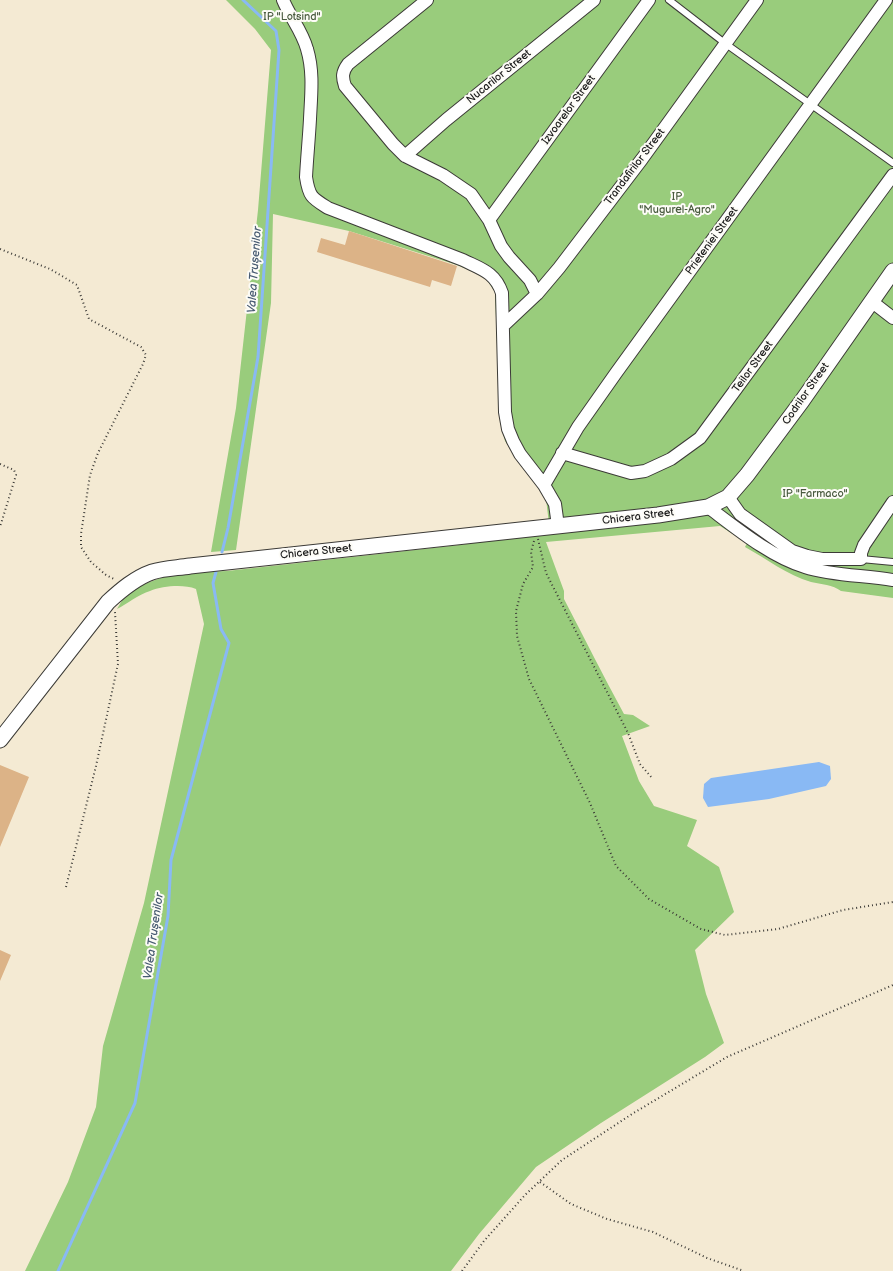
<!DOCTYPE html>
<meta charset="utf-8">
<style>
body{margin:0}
canvas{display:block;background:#f4ead3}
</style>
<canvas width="893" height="1271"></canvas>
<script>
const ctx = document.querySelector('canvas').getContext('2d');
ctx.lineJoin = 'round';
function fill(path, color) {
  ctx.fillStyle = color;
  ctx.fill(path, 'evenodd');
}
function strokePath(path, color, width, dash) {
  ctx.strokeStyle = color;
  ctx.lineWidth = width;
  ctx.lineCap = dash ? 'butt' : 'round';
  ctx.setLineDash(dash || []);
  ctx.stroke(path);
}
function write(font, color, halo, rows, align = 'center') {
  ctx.font = font + ' "Balsamiq Sans",sans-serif';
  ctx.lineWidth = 4;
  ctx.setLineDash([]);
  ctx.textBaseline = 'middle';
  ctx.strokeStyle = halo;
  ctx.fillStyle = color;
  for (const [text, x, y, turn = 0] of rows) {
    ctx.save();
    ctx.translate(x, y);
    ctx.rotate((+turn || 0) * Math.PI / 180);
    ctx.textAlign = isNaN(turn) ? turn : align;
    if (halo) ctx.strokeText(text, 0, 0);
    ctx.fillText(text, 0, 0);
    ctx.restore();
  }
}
fill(new Path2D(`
 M226,0H893V598L841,591C833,585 821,584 811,582C787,575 767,559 745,547L747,543L720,526L546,542L564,591V599C584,637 603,676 624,714L633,715L650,726L622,736L639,781L654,806L697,820L687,846L719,867L734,912L695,950L706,994L724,1043L705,1057L601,1123L536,1167L479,1234L451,1271H25L68,1182L96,1107L103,1046L144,903L204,624L196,589C183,584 163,586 150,591C139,594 127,604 117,609L124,597L139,586L174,573L227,571L459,545L550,532L546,499L505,441L500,421L495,292L485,277L457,265L349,231L273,214L271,303L236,550L211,552L236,408L258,210L271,50L255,29Z`), '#99cc7c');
fill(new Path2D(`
 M819,762L830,766L831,779L826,786L769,799L708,807L703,798L704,784L711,778Z`), '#89b9f4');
strokePath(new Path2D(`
 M222,552L228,528L258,357L279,50L276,31L243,0
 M58,1271L135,1103L168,916L171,860L229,643L221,629L213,583L216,572`), '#89b9f4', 3);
fill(new Path2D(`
 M349,231L457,266L451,286L432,280L430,287L317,252L321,238L345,245Z
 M0,765L29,777L0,847Z
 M0,950L11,955L0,981Z`), '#dcb387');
const service = new Path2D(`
 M669,0L726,44L893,163
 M861,559L893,562`);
const minor = new Path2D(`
 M283,0C290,17 302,31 307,49C314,72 311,96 310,119C309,138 307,158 306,177C309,197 312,198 328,208L463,260C481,269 495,272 502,293L505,412L508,429L513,441L520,454L544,485L555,504L558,526
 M427,0L348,64C342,72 342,77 345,86L393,144L405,156L443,175L471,194L489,220L501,246L509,257L530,280L537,294
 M405,156L446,120L594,0
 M489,220L649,0
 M871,301L893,318
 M503,326L537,294L559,268L642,159L757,0
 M562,453L631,473L645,471L671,459L700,438L893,175
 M544,485L578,427L616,373L886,0
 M728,497L740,514L792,551L807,556L822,559H861V553L864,545L893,502
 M708,507C736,528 771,557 805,567C833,576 864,575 893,580`);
const tertiary = new Path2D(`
 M0,740L108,602C121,590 135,578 152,572C164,568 178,568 190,566L658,515L708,507L728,497L747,475L802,401L893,271`);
strokePath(service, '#3c3b37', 8);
strokePath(minor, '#3c3b37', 14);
strokePath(tertiary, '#3c3b37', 17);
strokePath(new Path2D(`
 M0,249L50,269L77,285L89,319L141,347L146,355L143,364L98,453L90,475L81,534V547L91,562L106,575L114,579
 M0,464L14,470L16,475L0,527
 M538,539L546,573L628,733L640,764L652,778
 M534,541L531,552L533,567L523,584L516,611L517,636L529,679L590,803L616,866L649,899L701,929L725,935L778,929L843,910L893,902
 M66,887L96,766L118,664L115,612
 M540,1182L571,1204L607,1219L653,1232L707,1258L744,1271
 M462,1271L484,1241L525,1195L562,1160L632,1114L727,1057L893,985`), '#3c3b37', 2, [1, 3]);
strokePath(service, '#fff', 6);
strokePath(minor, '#fff', 12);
strokePath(tertiary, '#fff', 15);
write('11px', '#485a3e', '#fdfcf7', [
 ["IP \"Lotsind\"",292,17],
 ["IP",677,197],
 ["\"Mugurel-Agro\"",677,210],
 ["IP \"Farmaco\"",815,494]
]);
write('11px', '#1c1c1c', '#fdfcf7', [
 ["Nucarilor Street",499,77,-39],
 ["Izvoarelor Street",569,110,-54],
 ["Trandafirilor Street",635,167,-53],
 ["Prieteniei Street",712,241,-54],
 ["Teilor Street",753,367,-54],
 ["Codrilor Street",806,394,-55],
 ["Chicera Street",638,517,-7],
 ["Chicera Street",316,552,-6]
]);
write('italic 12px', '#485b72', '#fdfcf7', [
 ["Valea Trușenilor",255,270,-86],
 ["Valea Trușenilor",154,936,-82]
]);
</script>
